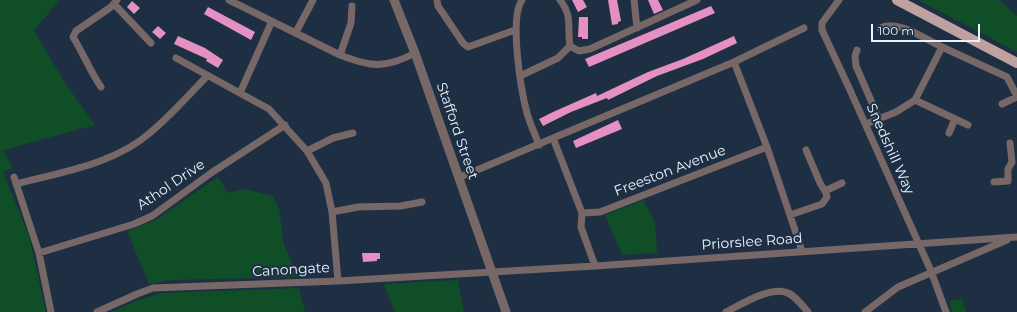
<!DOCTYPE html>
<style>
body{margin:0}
#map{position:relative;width:1017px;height:312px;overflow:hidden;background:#1f2f43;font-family:Montserrat,sans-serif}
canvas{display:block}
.scale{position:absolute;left:871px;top:24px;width:109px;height:18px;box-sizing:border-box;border:2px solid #e7f2ff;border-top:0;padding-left:5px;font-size:12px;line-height:14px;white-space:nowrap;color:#e7f2ff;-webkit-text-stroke:3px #1f2f43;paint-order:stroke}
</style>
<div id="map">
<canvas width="1017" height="312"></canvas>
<div class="scale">100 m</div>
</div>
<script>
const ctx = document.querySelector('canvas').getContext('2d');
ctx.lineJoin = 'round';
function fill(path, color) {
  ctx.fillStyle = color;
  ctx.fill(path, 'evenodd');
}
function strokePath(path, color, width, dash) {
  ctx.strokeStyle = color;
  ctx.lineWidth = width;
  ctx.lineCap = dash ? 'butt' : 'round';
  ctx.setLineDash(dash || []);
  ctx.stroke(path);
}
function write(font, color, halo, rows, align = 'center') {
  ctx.font = font + ' Montserrat,sans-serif';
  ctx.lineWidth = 4;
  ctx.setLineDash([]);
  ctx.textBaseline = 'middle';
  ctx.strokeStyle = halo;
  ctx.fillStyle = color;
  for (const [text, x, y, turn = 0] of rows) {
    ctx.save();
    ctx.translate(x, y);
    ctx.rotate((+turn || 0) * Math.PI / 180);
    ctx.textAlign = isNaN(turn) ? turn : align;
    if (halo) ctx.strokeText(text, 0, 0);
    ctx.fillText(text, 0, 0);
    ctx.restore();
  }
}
fill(new Path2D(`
 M0,0H59L34,31L65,83L95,125L3,150L13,168L3,172L29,236L46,312H0Z
 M918,0H999L1017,16V52Z
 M218,177L228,193L245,189L273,196L279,209L284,244L297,277L171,280L149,284L127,231L154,221Z
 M643,200L655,222L657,253L622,255L605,215Z
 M458,280L464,312H395L384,284Z
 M299,288L305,312H111L131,303L161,293Z
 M962,299L966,312H952L949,301Z`), '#0f4e26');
fill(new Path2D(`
 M572,0H583L587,7L578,12Z
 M608,0H617L621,21L618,22V24L612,25Z
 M648,0H658L663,10L654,14Z
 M132,1L140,8L134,14L127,7Z
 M711,6L715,13L589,67L585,59Z
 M208,7L255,32L251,40L204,14Z
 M579,17H588V39H582V37H578Z
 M158,26L166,33L160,39L152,32Z
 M178,36L205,48L223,60L218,68L206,61L207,59L174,44Z
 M734,36L737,43L703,59L657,76L608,100L607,98L571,112L543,126L539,119L553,112L596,93L597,96L648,72L683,59Z
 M618,120L622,129L576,148L573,141Z
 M362,253H380V259H377V261L363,262Z`), '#e590c3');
strokePath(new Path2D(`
 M229,0L340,55C371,67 385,69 415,53
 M437,0L438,6L463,43L468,47L515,30
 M522,0C509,18 521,91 527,113C530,124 535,134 539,145
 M634,0L637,28
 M839,0L822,23V30L850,90L931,271L946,312
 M114,4L151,43
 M880,28C897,19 925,39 942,47
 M296,32L313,0
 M570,46L579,51L590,49L697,0
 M857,50L855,56L856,66L879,119
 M340,55L351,23L352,6
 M176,58L269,109L307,151L326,183L332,212L338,281
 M734,62L767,147L802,251
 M520,76L558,58L570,46C567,28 573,16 560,0
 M101,87C90,71 83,53 73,37L76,31L111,7L117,0
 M240,93L272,21
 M915,100L968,125
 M1002,104L1017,97
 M866,124L896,112L915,100L942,47L1007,77L1017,96
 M949,133L955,119
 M553,138L582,213L581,227L595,266
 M307,151L333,138L353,133
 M14,177L39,253L51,312
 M458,178L734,62L804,28
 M994,182L1008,181V169L1012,162L1010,143
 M16,184C62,172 115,164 151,132C171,115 189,95 207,76
 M825,191L842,183
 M332,212L358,207L401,206L422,202
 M582,213L600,212L767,147
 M790,215L822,204L827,197L826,193L820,183L806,150
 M39,253L134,224L152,216L211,173L285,125
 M97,312L137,294L153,288L338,281L595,266L1017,237
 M726,312C740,305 769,287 785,292C794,294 802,305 808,312
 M865,312L898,287L1007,240`), '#776867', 7);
strokePath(new Path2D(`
 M394,0L415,53L506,312`), '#776867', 9);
strokePath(new Path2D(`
 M897,0L1017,63`), '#bfa1a0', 10);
write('14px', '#e7f2ff', '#1f2f43', [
 ["Stafford Street",457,131,71],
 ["Snedshill Way",890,149,66],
 ["Freeston Avenue",670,171,-21],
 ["Athol Drive",171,185,-34],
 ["Priorslee Road",752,242,-4],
 ["Canongate",291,270,-3]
]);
</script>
